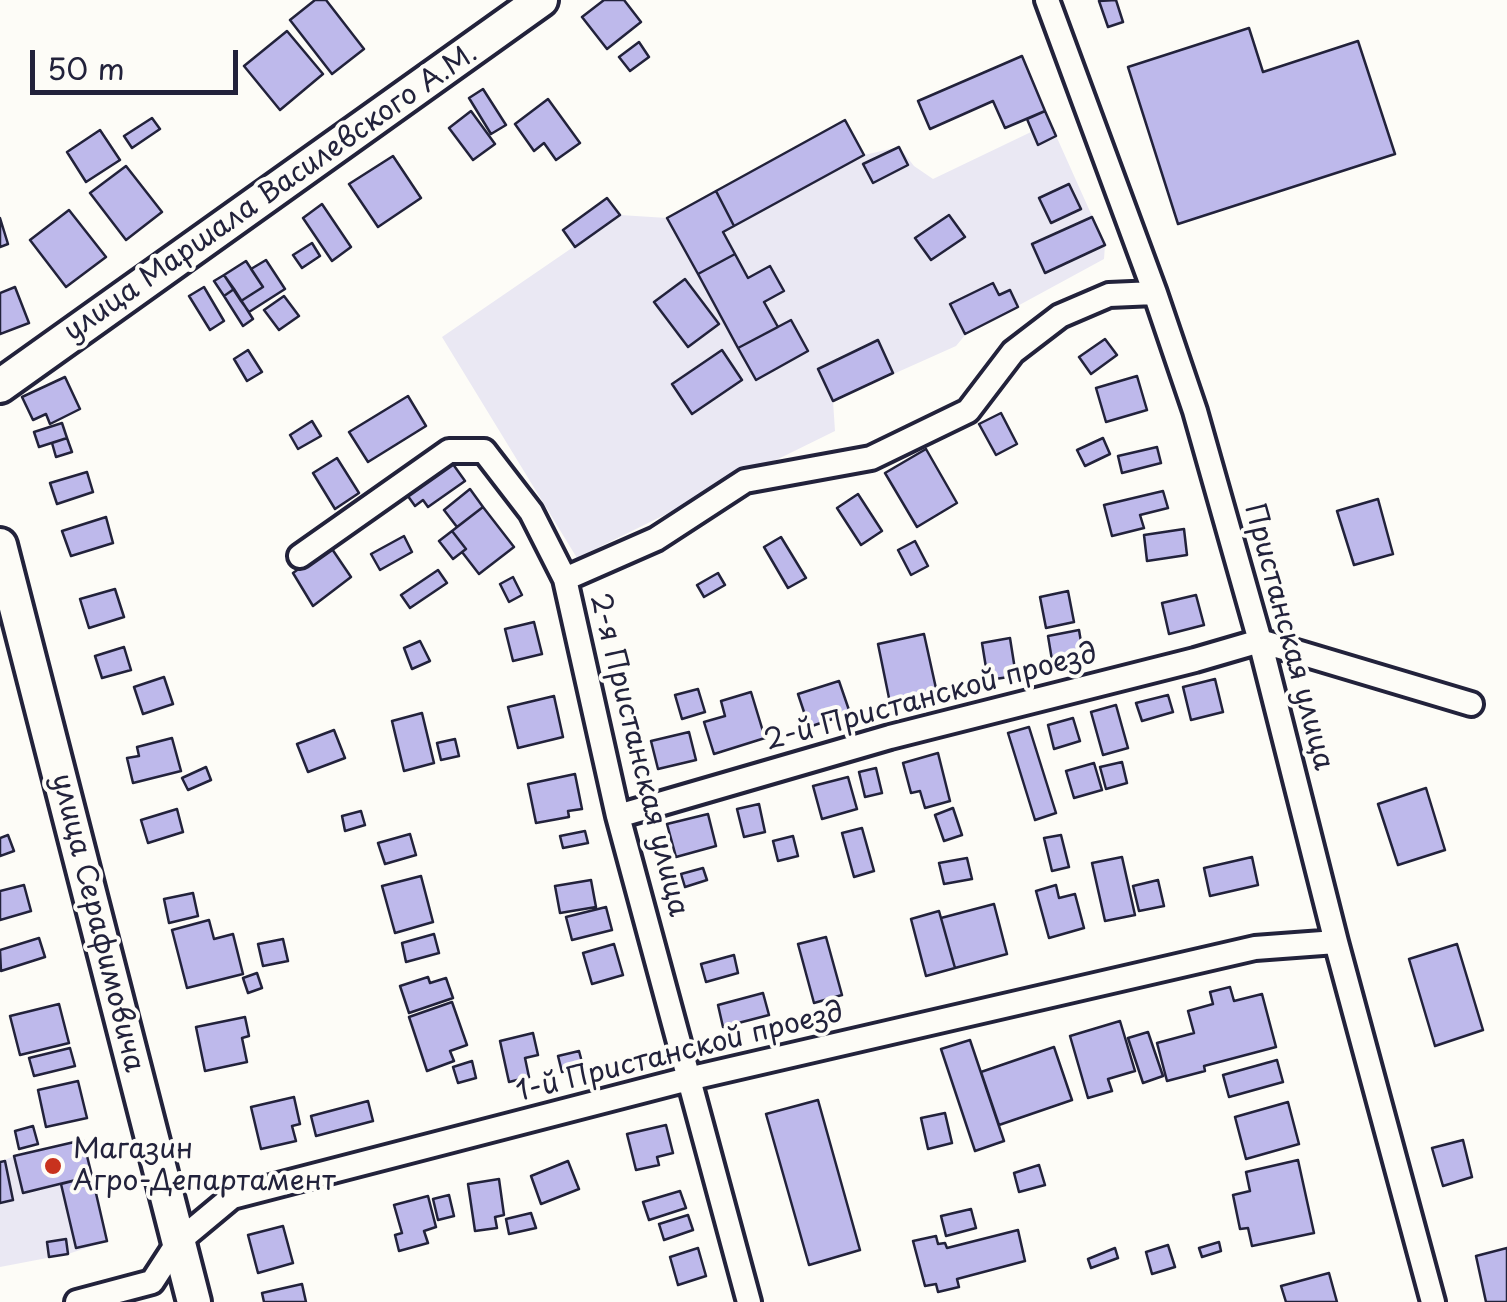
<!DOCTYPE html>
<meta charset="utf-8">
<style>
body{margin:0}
#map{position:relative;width:1507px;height:1302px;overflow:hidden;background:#fdfcf7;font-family:"Playpen Sans",sans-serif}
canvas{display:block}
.scale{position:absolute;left:30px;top:50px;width:208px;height:45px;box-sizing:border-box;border:5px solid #22223b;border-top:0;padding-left:12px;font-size:30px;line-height:35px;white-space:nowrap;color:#22223b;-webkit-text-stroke:8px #fdfcf7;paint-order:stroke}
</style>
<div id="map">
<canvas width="1507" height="1302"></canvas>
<div class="scale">50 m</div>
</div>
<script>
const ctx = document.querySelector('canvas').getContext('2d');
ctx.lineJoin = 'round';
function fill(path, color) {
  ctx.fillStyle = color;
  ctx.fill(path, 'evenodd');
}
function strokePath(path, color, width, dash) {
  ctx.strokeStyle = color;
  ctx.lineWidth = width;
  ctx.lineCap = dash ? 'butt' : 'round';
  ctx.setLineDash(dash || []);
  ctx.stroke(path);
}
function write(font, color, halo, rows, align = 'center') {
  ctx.font = font + ' "Playpen Sans",sans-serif';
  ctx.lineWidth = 8;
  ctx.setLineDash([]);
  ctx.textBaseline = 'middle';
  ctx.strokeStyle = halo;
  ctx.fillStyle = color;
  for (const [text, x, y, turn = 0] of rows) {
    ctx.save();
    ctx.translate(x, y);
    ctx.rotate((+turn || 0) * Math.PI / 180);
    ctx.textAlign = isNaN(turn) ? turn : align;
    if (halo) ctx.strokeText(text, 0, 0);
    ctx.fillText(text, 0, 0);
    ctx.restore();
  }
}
fill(new Path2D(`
 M1045,111L1105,245L1104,259L966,334L956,346L833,401L835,431L577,558L442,337L620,215L667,218L845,120L864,155L899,147L914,166L933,179L1031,132L1027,119Z
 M83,1140L107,1241L68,1254L0,1267V1162L14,1156Z`), '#eae8f3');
const building = new Path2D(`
 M315,0H326L364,49L332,74L290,20Z
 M604,0H624L641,22L607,49L582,17Z
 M1116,0L1123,22L1108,27L1099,1Z
 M1249,28L1263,72L1358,41L1395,154L1178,224L1128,67Z
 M287,31L323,74L280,110L244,66Z
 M639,42L649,57L630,71L619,57Z
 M1022,56L1045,111L1005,128L993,101L930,129L918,101Z
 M483,89L506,125L491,134L469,98Z
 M548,99L580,143L556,160L544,143L534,151L515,124Z
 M471,111L495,144L473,160L449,128Z
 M1045,111L1056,136L1038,145L1027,119Z
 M152,118L160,129L132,148L124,136Z
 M845,120L864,155L734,226L716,191Z
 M100,130L120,160L86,182L67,152Z
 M899,147L908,165L873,183L863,164Z
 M393,156L421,198L378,227L349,184Z
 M126,166L162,212L126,240L90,193Z
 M1069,184L1081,209L1051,223L1039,198Z
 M716,191L734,226L723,232L735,254L698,274L667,218Z
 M607,198L620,215L575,247L563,230Z
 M322,204L351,247L332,261L303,218Z
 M69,210L106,257L66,287L30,240Z
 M949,215L965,237L931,260L915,238Z
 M1092,217L1105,245L1045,273L1032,244Z
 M0,218L8,244L0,247Z
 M312,243L320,256L302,268L293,255Z
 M735,254L748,278L770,266L784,291L764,302L778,327L738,348L698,274Z
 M266,260L285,289L249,312L241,301L263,287L251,269Z
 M246,261L263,287L241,301L224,275Z
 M224,275L234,289L224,296L214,281Z
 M685,279L719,324L688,347L654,302Z
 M993,283L999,295L1010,290L1018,307L965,334L950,304Z
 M15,287L29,323L0,334V293Z
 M204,287L224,321L210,330L189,296Z
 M234,289L253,319L243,326L224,296Z
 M284,296L299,316L279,330L264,310Z
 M791,320L808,351L756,380L738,348Z
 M1105,339L1117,355L1091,374L1079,357Z
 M878,340L893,373L833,401L818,369Z
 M248,350L262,372L247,381L234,359Z
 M722,350L742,380L692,414L672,384Z
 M1137,376L1147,410L1106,422L1096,388Z
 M65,377L80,409L50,424L46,414L33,420L22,397Z
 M408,396L426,426L368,462L349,432Z
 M1001,413L1017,444L996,455L979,424Z
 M312,421L321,436L298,449L290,435Z
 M62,423L67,438L39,447L34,432Z
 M67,438L72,452L56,457L52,443Z
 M1103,438L1110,454L1085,466L1077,450Z
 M1157,447L1161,463L1122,473L1118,456Z
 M926,449L957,503L917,527L885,473Z
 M337,458L359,493L335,509L313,473Z
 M450,460L465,481L428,507L423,500L415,506L405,492Z
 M87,472L93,492L57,504L50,483Z
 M470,489L483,507L457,527L444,510Z
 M1163,491L1168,508L1140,515L1144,528L1112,536L1104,505Z
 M858,494L882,531L861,545L837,508Z
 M1378,499L1393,554L1354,565L1337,511Z
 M483,507L514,547L479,574L462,552L466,549L452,531Z
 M106,517L113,543L71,556L62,531Z
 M1184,529L1187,555L1147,561L1144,535Z
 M452,531L466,549L453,559L439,541Z
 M404,536L412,552L380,570L371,554Z
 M781,537L806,578L788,588L764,547Z
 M915,541L928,566L911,575L898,550Z
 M330,546L351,577L313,606L293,573Z
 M438,570L447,583L410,608L401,595Z
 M718,573L725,585L704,597L697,585Z
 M513,577L522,595L509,602L500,584Z
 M115,589L124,617L89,628L80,599Z
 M1068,591L1074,622L1046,628L1040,597Z
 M1196,595L1204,625L1169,634L1162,603Z
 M534,622L542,654L513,661L505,629Z
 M1079,630L1084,660L1053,666L1048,636Z
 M924,634L937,693L890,703L878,644Z
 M1010,638L1016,676L988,680L982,643Z
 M420,641L430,661L412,669L404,648Z
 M124,647L131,670L102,678L95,656Z
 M164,677L173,704L143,714L134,687Z
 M1215,679L1223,712L1191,720L1183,687Z
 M839,681L850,713L809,727L798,694Z
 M698,689L705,712L682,719L675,695Z
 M751,692L765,738L714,754L704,722L725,716L721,701Z
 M1168,695L1173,712L1142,721L1136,703Z
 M554,696L563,737L518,748L508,707Z
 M1116,705L1128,748L1103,755L1091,712Z
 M422,713L434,763L404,771L392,721Z
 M1073,718L1080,741L1054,749L1048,725Z
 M1029,727L1056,813L1035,820L1008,733Z
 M334,730L345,758L308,772L297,744Z
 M689,732L696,760L658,769L651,741Z
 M172,738L181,771L133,783L127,758L139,756L137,747Z
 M455,739L459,756L441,760L437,743Z
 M938,753L950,801L925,808L920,791L911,793L903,763Z
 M1122,762L1127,783L1106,789L1100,767Z
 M1094,763L1102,790L1074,798L1066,771Z
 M206,767L211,780L188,790L182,778Z
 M876,768L882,793L865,797L859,772Z
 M575,774L582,809L568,811L569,817L536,823L528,784Z
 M848,777L857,809L822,819L813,786Z
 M1426,788L1445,850L1398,865L1378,804Z
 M759,804L765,832L744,837L737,809Z
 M953,808L962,835L944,841L935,815Z
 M177,809L183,832L148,843L141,820Z
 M361,811L365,825L345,831L342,816Z
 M708,814L716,846L676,857L667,824Z
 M862,828L874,871L854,877L842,833Z
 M585,831L588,843L563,848L560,836Z
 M410,834L416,855L385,864L378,843Z
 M8,835L14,851L0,856V838Z
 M1061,835L1069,867L1052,871L1044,838Z
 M793,836L798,856L778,861L773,841Z
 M1122,857L1135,915L1105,921L1092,863Z
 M1252,857L1258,885L1210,896L1204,868Z
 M967,858L972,879L944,884L939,863Z
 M703,868L707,880L685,887L681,874Z
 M421,876L433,922L395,933L382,886Z
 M591,880L596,907L560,913L555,886Z
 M1158,880L1164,906L1139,911L1133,886Z
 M24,885L31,911L0,920V891Z
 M1056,885L1059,898L1075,894L1084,928L1049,938L1036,891Z
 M193,893L198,916L169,923L164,899Z
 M994,904L1007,954L955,968L941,918Z
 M606,907L612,930L572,940L566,917Z
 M939,911L955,968L926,976L911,919Z
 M209,920L214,939L233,934L243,974L187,988L172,930Z
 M434,934L439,953L406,962L402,943Z
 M826,937L842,995L814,1003L798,944Z
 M39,938L45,957L1,971L0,950Z
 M283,939L288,961L263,966L258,944Z
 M614,944L623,975L592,984L583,953Z
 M1457,944L1483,1030L1435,1046L1409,959Z
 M734,955L738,973L706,982L701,964Z
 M257,973L262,988L248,993L243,978Z
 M428,977L430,983L446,978L453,998L409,1013L400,986Z
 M1230,987L1234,1001L1262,994L1276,1047L1204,1066L1205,1071L1167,1081L1157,1043L1194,1033L1188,1011L1213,1004L1210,992Z
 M763,993L769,1015L723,1027L718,1005Z
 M452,1002L467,1045L450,1051L454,1061L427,1071L409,1017Z
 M59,1004L69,1043L20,1055L10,1016Z
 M245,1017L249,1036L242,1038L247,1062L205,1071L196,1027Z
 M1120,1021L1135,1071L1108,1079L1112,1091L1088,1098L1070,1036Z
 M1148,1032L1163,1076L1143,1083L1128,1038Z
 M533,1033L538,1055L525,1058L529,1077L509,1082L500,1041Z
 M970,1040L1004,1141L975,1151L941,1049Z
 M1054,1047L1072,1100L999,1125L981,1072Z
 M70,1048L75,1066L34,1076L29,1058Z
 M579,1051L583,1066L562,1072L558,1056Z
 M1277,1060L1283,1082L1229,1097L1223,1075Z
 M472,1061L476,1078L458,1083L453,1067Z
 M78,1081L87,1118L46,1127L38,1090Z
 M294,1097L300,1124L292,1126L296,1141L261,1149L251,1107Z
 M818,1100L860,1250L809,1265L766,1114Z
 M368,1101L373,1121L316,1136L311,1116Z
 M1288,1102L1299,1144L1246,1159L1235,1117Z
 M945,1113L952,1143L928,1149L921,1118Z
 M666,1125L673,1153L657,1157L659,1165L636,1170L627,1134Z
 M33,1126L38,1144L19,1149L15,1131Z
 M83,1140L92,1176L23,1193L14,1156Z
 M1463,1140L1472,1177L1443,1186L1432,1148Z
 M1298,1160L1314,1233L1252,1246L1248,1228L1240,1229L1233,1195L1250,1191L1246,1172Z
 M5,1161L13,1200L0,1203V1162Z
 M568,1161L579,1189L541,1204L531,1176Z
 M1039,1165L1045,1185L1019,1192L1014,1173Z
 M92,1176L107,1241L76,1248L61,1184Z
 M499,1179L504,1215L495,1217L497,1228L475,1231L468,1184Z
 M680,1191L686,1208L649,1220L643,1202Z
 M449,1195L454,1216L438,1220L433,1199Z
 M428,1196L436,1227L424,1231L428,1243L399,1251L395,1235L402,1233L394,1205Z
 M971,1209L976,1228L946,1236L941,1216Z
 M531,1213L536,1228L509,1234L506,1219Z
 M688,1215L693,1230L664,1240L659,1224Z
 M283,1226L293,1263L258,1273L248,1235Z
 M1018,1230L1025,1261L957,1279L959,1287L938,1292L936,1284L925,1286L913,1241L936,1236L938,1244L945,1243L947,1248Z
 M66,1239L68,1254L49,1257L47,1242Z
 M1219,1242L1221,1251L1202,1257L1199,1248Z
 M1168,1245L1175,1267L1152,1274L1146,1252Z
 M698,1248L706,1276L678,1285L670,1257Z
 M1115,1248L1118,1258L1091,1268L1088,1259Z
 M1507,1248V1302H1486L1476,1256Z
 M1329,1273L1337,1302H1286L1281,1286Z
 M302,1284L306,1302H264L262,1293Z`);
fill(building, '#beb9eb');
strokePath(building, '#22223b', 2.5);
const street = new Path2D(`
 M1047,0L1155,293L1195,411L1260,641L1336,942L1433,1302
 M300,556L449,451H484L531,512L565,579L618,816L749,1302
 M565,579L656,539L745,481L871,458L968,411L1013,352L1060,316L1109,295L1155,293
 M618,816L890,737L1195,660L1260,641L1471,704
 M77,1302L152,1282L178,1242L232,1197L688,1079L1255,948L1336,942`);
const secondary = new Path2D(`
 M0,386L541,0
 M0,545L194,1302`);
strokePath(street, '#22223b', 30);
strokePath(secondary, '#22223b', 40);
strokePath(street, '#fdfcf7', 22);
strokePath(secondary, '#fdfcf7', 32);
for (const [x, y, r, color] of [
 [53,1166,10,"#c8321e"]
]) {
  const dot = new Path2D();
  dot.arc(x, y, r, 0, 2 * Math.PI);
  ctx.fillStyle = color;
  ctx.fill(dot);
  strokePath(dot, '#fdfcf7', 4);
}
write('28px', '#22223b', '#fdfcf7', [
 ["улица Маршала Василевского А.М.",271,193,-35],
 ["Пристанская улица",1288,637,75],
 ["2-й Пристанской проезд",931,698,-15],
 ["2-я Пристанская улица",638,755,76],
 ["улица Серафимовича",97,923,76],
 ["1-й Пристанской проезд",680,1053,-14]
]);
write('28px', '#22223b', '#fdfcf7', [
 ["Магазин",73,1150],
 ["Агро-Департамент",73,1182]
], 'left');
</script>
